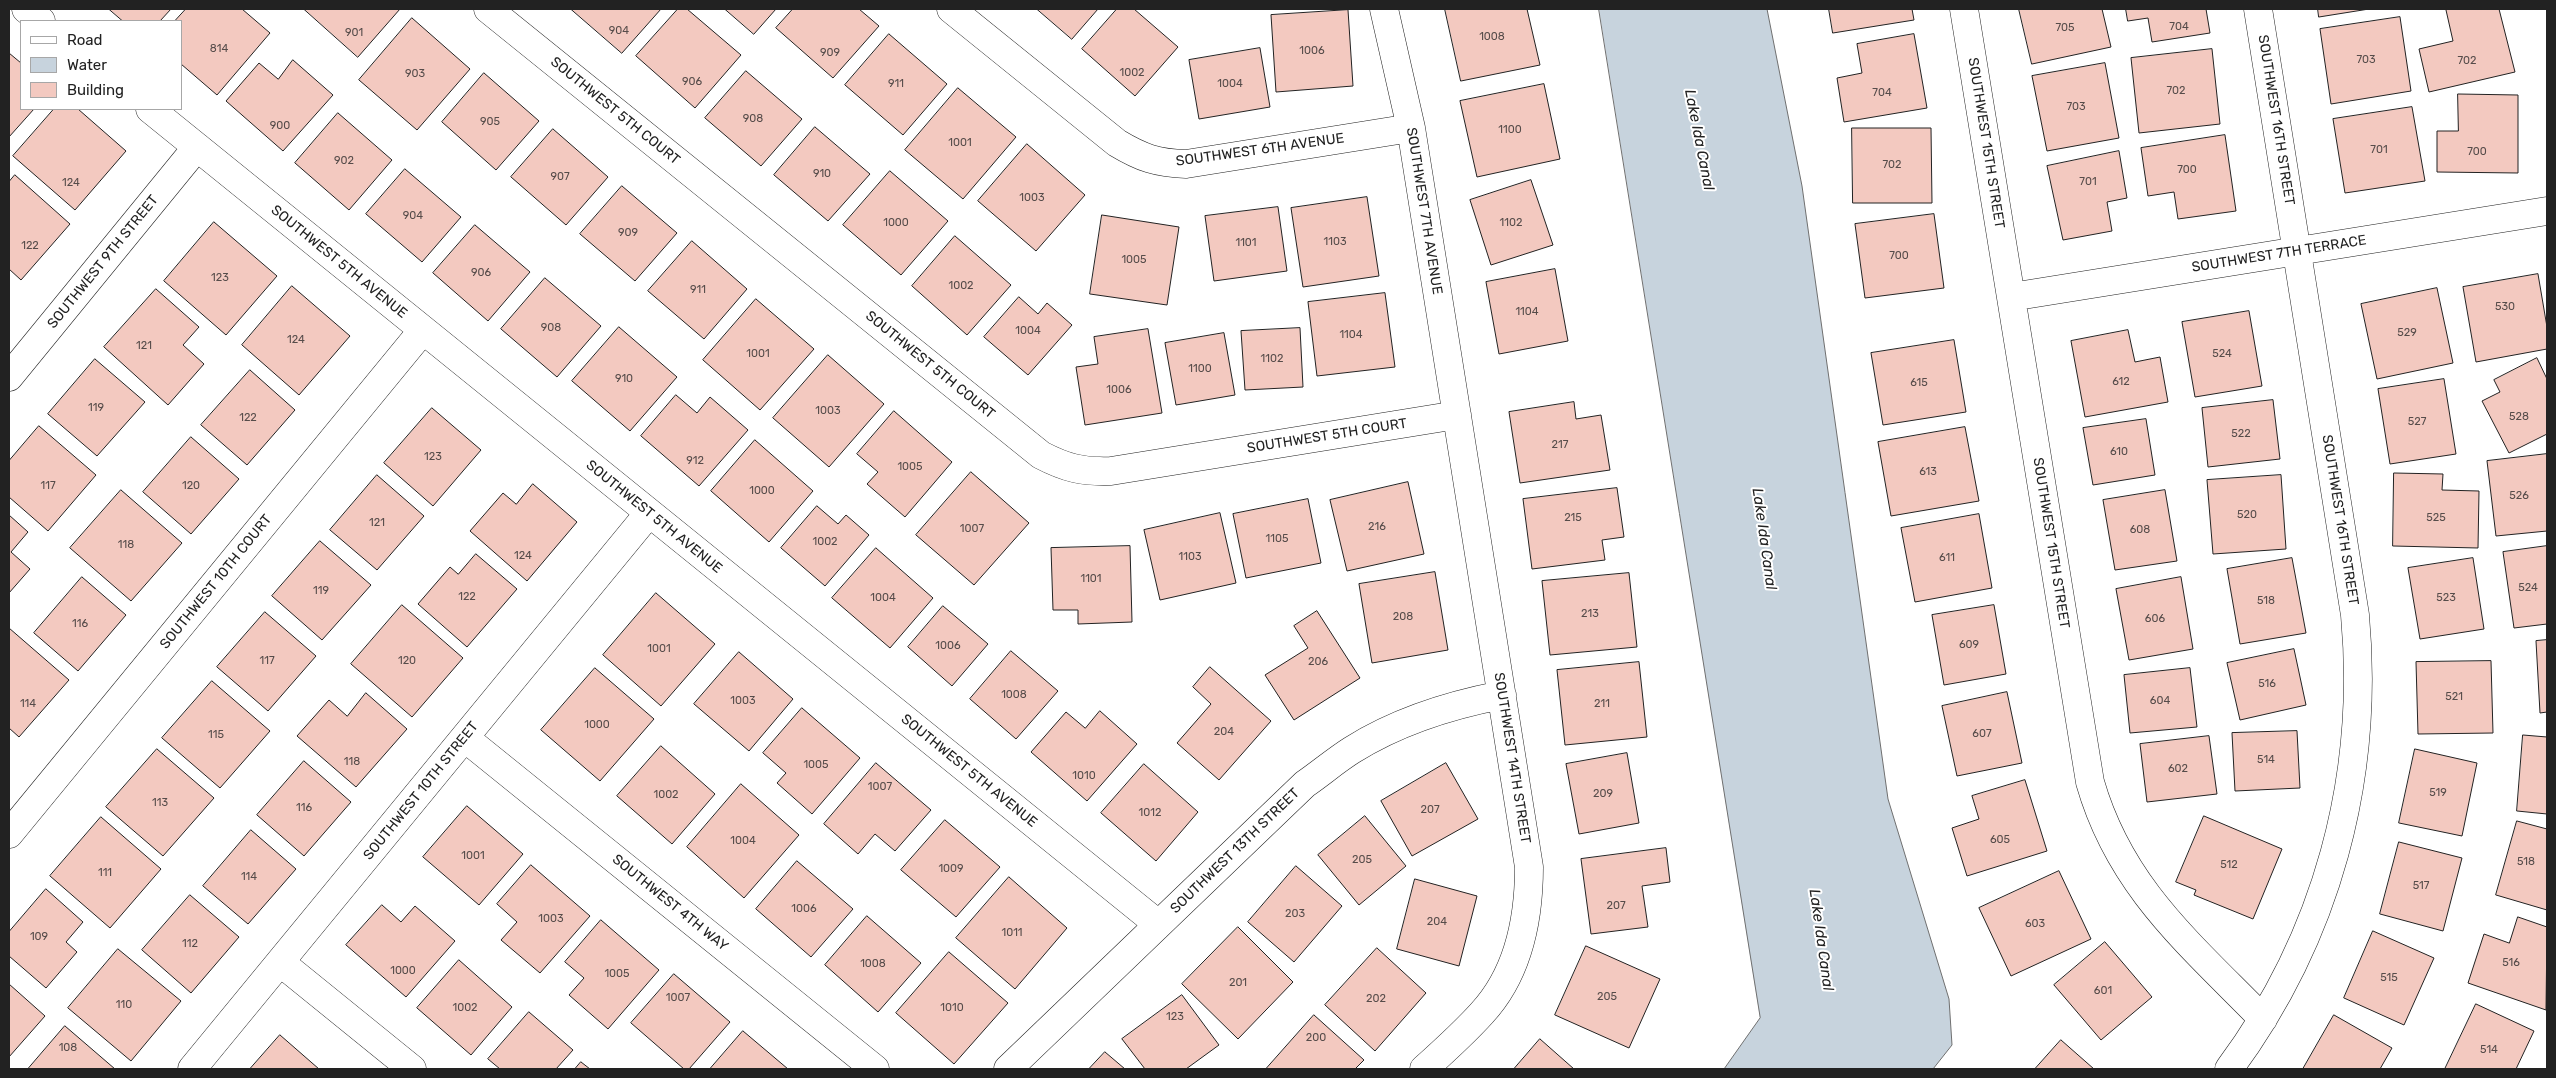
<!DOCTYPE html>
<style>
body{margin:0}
#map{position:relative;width:2556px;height:1078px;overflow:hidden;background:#fff;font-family:Rubik,sans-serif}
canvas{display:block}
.frame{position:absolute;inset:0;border:10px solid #222;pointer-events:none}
.legend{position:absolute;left:20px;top:20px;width:162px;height:90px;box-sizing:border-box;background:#fff;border:1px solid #a7a7a7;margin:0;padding:6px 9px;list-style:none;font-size:15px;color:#222}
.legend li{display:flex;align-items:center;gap:10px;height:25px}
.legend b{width:25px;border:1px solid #a7a7a7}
</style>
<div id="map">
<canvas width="2556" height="1078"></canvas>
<div class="frame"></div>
<ul class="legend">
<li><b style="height:6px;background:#fff"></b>Road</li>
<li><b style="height:14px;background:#c7d3dd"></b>Water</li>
<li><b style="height:14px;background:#f3c9c0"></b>Building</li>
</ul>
</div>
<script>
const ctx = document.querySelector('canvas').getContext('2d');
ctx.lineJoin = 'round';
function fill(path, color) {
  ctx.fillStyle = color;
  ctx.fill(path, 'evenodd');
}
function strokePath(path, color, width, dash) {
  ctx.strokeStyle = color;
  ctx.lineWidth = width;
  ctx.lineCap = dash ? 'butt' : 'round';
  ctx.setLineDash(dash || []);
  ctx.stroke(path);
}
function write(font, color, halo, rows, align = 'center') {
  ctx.font = font + ' Rubik,sans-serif';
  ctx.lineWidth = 4;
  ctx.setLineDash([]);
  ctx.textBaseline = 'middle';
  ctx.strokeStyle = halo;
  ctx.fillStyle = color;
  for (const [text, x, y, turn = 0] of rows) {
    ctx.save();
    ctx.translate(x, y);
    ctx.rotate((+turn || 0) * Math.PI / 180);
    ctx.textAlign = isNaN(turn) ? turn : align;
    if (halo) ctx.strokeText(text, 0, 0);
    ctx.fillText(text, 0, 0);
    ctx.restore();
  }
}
const water = new Path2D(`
 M1599,9H1767L1802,186L1888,799L1949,999L1952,1045L1933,1069H1724L1760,1018Z`);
fill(water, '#c7d3dd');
strokePath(water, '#6f6f6f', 1);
const building = new Path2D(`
 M109,9H171L160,21H123Z
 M186,9H242L270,33L217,95L181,64V21H175Z
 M304,9H400L358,57Z
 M571,9H661L622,53Z
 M678,9H687L741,55L695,108L636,56Z
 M725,9H776L754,34Z
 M793,9H859L879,26L833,78L776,28Z
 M1037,9H1098L1072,39Z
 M1117,9H1134L1178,47L1135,96L1082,49Z
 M1445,9H1527L1540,65L1461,81Z
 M1829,9H1912L1914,20L1833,33Z
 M2019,9H2102L2111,47L2032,64Z
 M2126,9H2206L2210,33L2152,42L2148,18L2128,21Z
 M2318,9H2369L2319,17Z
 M2453,9H2499L2515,72L2429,92L2419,49L2453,41L2446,10Z
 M1348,10L1353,86L1276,92L1271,15Z
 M2400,17L2411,91L2331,104L2320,29Z
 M412,18L470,69L417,130L359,80Z
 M889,34L947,84L903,135L845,85Z
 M1914,34L1927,108L1844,122L1837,78L1862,73L1857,44Z
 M1260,48L1270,107L1199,119L1189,60Z
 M2212,49L2220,124L2139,133L2131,58Z
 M9,53L21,63V109H34L9,137Z
 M293,60L333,95L283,151L226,101L259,63L278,79Z
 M2105,63L2119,138L2047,151L2032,76Z
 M746,71L802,119L761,166L705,118Z
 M484,73L539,121L496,170L442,122Z
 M1544,84L1560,159L1477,177L1460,101Z
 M958,88L1016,137L963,199L905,150Z
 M2458,94L2518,95V173L2437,172V131H2458Z
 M2412,107L2425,181L2345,193L2333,119Z
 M54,109H78L126,151L75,210L13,156Z
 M338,113L392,160L349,210L295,163Z
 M815,127L870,174L828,221L774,175Z
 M1852,128H1931L1932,203H1853Z
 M553,129L608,177L566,225L511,177Z
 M2225,135L2236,211L2178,219L2174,192L2148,196L2141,148Z
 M1027,144L1085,195L1036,251L978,201Z
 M2119,151L2127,198L2107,202L2112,231L2063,240L2047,166Z
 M405,169L461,217L422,262L366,214Z
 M890,171L948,221L901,275L843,225Z
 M15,175L70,224L21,280L9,269V182Z
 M1531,180L1553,245L1491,265L1470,200Z
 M622,186L677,233L635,281L580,234Z
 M1367,197L1379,276L1303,287L1291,208Z
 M1278,207L1287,271L1214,281L1205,216Z
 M1934,214L1944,288L1865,298L1855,224Z
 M1102,215L1179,227L1167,305L1090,294Z
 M214,222L277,276L226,335L164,281Z
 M475,225L530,272L488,321L433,273Z
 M955,236L1011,285L967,335L912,286Z
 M692,241L747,289L704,339L648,291Z
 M1555,269L1568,341L1499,354L1486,282Z
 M2538,274L2547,327V349L2476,362L2463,287Z
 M545,278L601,326L557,377L501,329Z
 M292,286L350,336L299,395L242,345Z
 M2437,288L2453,363L2377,379L2361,304Z
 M156,289L199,327L183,345L204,364L168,405L104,347Z
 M1385,293L1395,367L1317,376L1308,302Z
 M1019,297L1038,314L1047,303L1072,325L1028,375L984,337Z
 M756,299L814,349L760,410L703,360Z
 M2249,311L2262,386L2195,397L2182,322Z
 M619,327L677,377L630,431L572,381Z
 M1300,328L1303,387L1245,390L1241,331Z
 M1148,329L1162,413L1085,425L1076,367L1098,364L1094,337Z
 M2128,330L2135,362L2160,357L2168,402L2085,417L2071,341Z
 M1224,333L1235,395L1176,405L1165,343Z
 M1954,340L1966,412L1883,425L1871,353Z
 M828,355L884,404L829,467L773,418Z
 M2537,358L2547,379V434L2509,453L2482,401L2500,392L2494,380Z
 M95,359L145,402L97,456L48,414Z
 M250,370L295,410L247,465L201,425Z
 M2444,379L2456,454L2390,464L2378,389Z
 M676,395L697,413L710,397L748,430L699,486L641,436Z
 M2273,400L2280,459L2208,467L2202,408Z
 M1574,402L1576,419L1601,415L1610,470L1520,483L1509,412Z
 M432,408L481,450L433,506L384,463Z
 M894,411L952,462L905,517L867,484L878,472L857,454Z
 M2146,419L2155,475L2093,485L2083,428Z
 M39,426L96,475L48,531L9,497V461Z
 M1965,427L1979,501L1891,516L1878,442Z
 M191,437L239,479L191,534L143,492Z
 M755,440L813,491L769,542L711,491Z
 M2547,454V531L2496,536L2487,461Z
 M971,472L1029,523L974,585L916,535Z
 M2394,473L2443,474L2442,490L2479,491L2478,548L2393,546Z
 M377,475L424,516L377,570L330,530Z
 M2281,475L2286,549L2213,554L2207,480Z
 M1408,482L1424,554L1347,571L1330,500Z
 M533,484L577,522L527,581L470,531L503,493L516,504Z
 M1617,488L1624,537L1602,540L1605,560L1532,569L1523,499Z
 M121,490L182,543L131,601L70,548Z
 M2165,490L2177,561L2115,570L2103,500Z
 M1308,499L1321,563L1246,578L1233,514Z
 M817,506L838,524L846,515L869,535L825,586L781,548Z
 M1220,513L1236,583L1160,600L1144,530Z
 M1979,514L1992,588L1915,602L1901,528Z
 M9,515L28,532L11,552L30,569L9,593Z
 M320,541L371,585L322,640L272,596Z
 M1130,546L1132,622L1078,624V610H1053L1051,548Z
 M2547,546V624L2514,628L2503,552Z
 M876,548L933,598L890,648L832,598Z
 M476,554L517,589L467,647L418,604L450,567L458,574Z
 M2292,558L2306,633L2240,644L2227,569Z
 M2473,558L2484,629L2420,639L2408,568Z
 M1435,572L1448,650L1372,663L1359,584Z
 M1629,573L1637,647L1550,655L1542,581Z
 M82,577L126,615L78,671L34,633Z
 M2181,577L2193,649L2129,660L2116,589Z
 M656,593L715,644L661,706L603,655Z
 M402,605L463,658L412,717L351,664Z
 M1994,605L2006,674L1944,685L1932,615Z
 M943,606L988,644L952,686L908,647Z
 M1317,611L1360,678L1294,720L1265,675L1308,648L1294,626Z
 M265,612L316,656L268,711L217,667Z
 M9,628L69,680L19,737L9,728Z
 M2547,640V712L2540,713L2536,641Z
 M2294,649L2306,705L2240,720L2227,663Z
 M1011,651L1058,691L1016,739L970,699Z
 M739,652L793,699L749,751L694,704Z
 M2491,661L2493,733L2418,734L2416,662Z
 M1639,662L1647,737L1565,745L1557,670Z
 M1210,667L1271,721L1219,780L1177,743L1211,704L1193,687Z
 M595,668L654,719L600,781L541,730Z
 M2190,668L2197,727L2130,733L2124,675Z
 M212,681L270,731L220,788L162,738Z
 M2007,692L2022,763L1957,776L1942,706Z
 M366,693L407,729L356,787L297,736L329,700L347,716Z
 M802,708L860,758L812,814L777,783L786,773L763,753Z
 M1100,711L1137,744L1087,801L1031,752L1066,712L1085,728Z
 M2297,731L2300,788L2235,791L2232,733Z
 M2523,735L2547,737V814L2517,811Z
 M2209,736L2217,794L2147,802L2140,744Z
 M661,746L715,794L672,844L617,796Z
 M157,749L214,798L163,856L106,807Z
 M2415,749L2477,763L2462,836L2399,823Z
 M1627,753L1639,823L1579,834L1566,764Z
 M304,761L351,802L304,856L257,815Z
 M876,763L931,810L895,851L875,834L858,854L824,824Z
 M1446,763L1478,819L1412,856L1381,801Z
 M1144,764L1198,812L1156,861L1101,813Z
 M2025,780L2047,851L1967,876L1952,828L1979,819L1972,796Z
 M741,784L799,835L744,898L687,847Z
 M467,806L523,854L479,905L423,857Z
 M1365,816L1406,866L1359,905L1318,855Z
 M2204,816L2282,849L2253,919L2194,895L2196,890L2176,882Z
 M101,817L161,869L110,928L50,876Z
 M945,820L1000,867L956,917L901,870Z
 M2517,821L2547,829V910L2496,895Z
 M251,830L296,869L248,924L203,886Z
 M2399,842L2462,858L2443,931L2380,914Z
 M1666,848L1670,882L1642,886L1648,927L1591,934L1581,859Z
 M797,861L853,909L811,957L756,909Z
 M531,865L590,916L540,973L501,940L517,922L497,904Z
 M1296,866L1342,906L1294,962L1248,922Z
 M2059,871L2091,939L2011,976L1979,908Z
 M1009,877L1067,928L1015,989L956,938Z
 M1415,879L1477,896L1459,966L1397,949Z
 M46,889L83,922L66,942L77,952L46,988L9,956V932Z
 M190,895L239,937L191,993L142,950Z
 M382,905L401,922L415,906L455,941L406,997L346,945Z
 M867,916L921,963L878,1012L825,965Z
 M2518,917L2547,927L2546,1010L2468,983L2484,934L2509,943Z
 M601,920L659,970L608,1029L569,995L584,978L565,962Z
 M1238,927L1293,982L1238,1039L1182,984Z
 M2373,931L2434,958L2404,1025L2344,998Z
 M2105,942L2152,997L2101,1040L2054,985Z
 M1586,946L1660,979L1629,1048L1555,1015Z
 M1377,948L1426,993L1375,1051L1325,1005Z
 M118,949L181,1001L131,1061L68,1008Z
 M949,952L1008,1003L954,1064L896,1013Z
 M459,960L512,1007L471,1055L417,1008Z
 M674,974L730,1022L689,1069H684L631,1023Z
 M9,984L45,1016L9,1057Z
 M1182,995L1219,1045L1186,1069H1145L1122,1039Z
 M2476,1004L2534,1031L2516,1069H2445Z
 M529,1012L573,1050L556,1069H500L488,1059Z
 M1314,1015L1364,1060L1355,1069H1266Z
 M2334,1015L2392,1048L2380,1069H2303Z
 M65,1026L115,1069H28Z
 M743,1031L788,1069H710Z
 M280,1035L319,1069H250Z
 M1540,1039L1574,1069H1514Z
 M2061,1040L2094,1069H2035Z
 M1105,1052L1125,1069H1089Z
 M581,1062L590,1069H575Z`);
fill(building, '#f3c9c0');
strokePath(building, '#222', 1);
const minor = new Path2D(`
 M26,9L41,21
 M488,9L1041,455C1066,468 1082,472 1111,471L1457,415
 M951,9L1117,143C1142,158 1157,163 1186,164L1411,128
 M1384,9L1411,128L1529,867C1529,919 1518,974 1482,1013C1464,1033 1444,1051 1424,1069
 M1964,9L2090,782C2120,887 2190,944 2263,1019
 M150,109L1158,924
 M2011,297L2547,211
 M9,377L197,147
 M465,738L875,1069
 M9,834L423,330
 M280,962L412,1069
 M192,1069L649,513
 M1008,1069L1305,784C1321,773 1336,760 1352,750C1398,721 1450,705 1502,695
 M2229,1069C2327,937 2370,778 2355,615L2258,9`);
strokePath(minor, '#222', 29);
strokePath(minor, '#fff', 28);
write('11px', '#564c4a', null, [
 ["704",2179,27],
 ["705",2065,28],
 ["904",619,31],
 ["901",354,33],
 ["1008",1492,37],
 ["814",219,49],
 ["1006",1312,51],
 ["909",830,53],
 ["703",2366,60],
 ["702",2467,61],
 ["1002",1132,73],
 ["903",415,74],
 ["906",692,82],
 ["911",896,84],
 ["1004",1230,84],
 ["702",2176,91],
 ["704",1882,93],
 ["703",2076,107],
 ["908",753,119],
 ["905",490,122],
 ["900",280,126],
 ["1100",1510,130],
 ["1001",960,143],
 ["701",2379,150],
 ["700",2477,152],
 ["902",344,161],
 ["702",1892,165],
 ["700",2187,170],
 ["910",822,174],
 ["907",560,177],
 ["701",2088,182],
 ["124",71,183],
 ["1003",1032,198],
 ["904",413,216],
 ["1000",896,223],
 ["1102",1511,223],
 ["909",628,233],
 ["1103",1335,242],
 ["1101",1246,243],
 ["122",30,246],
 ["700",1899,256],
 ["1005",1134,260],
 ["906",481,273],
 ["123",220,278],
 ["1002",961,286],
 ["911",698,290],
 ["530",2505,307],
 ["1104",1527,312],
 ["908",551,328],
 ["1004",1028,331],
 ["529",2407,333],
 ["1104",1351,335],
 ["124",296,340],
 ["121",144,346],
 ["1001",758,354],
 ["524",2222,354],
 ["1102",1272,359],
 ["1100",1200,369],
 ["910",624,379],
 ["612",2121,382],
 ["615",1919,383],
 ["1006",1119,390],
 ["119",96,408],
 ["1003",828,411],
 ["528",2519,417],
 ["122",248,418],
 ["527",2417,422],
 ["522",2241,434],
 ["217",1560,445],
 ["610",2119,452],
 ["123",433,457],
 ["912",695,461],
 ["1005",910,467],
 ["613",1928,472],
 ["117",48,486],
 ["120",191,486],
 ["1000",762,491],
 ["526",2519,496],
 ["520",2247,515],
 ["215",1573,518],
 ["525",2436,518],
 ["121",377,523],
 ["216",1377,527],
 ["1007",972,529],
 ["608",2140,530],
 ["1105",1277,539],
 ["1002",825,542],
 ["118",126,545],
 ["124",523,556],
 ["1103",1190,557],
 ["611",1947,558],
 ["1101",1091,579],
 ["524",2528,588],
 ["119",321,591],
 ["122",467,597],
 ["1004",883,598],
 ["523",2446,598],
 ["518",2266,601],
 ["213",1590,614],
 ["208",1403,617],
 ["606",2155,619],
 ["116",80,624],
 ["609",1969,645],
 ["1006",948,646],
 ["1001",659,649],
 ["117",267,661],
 ["120",407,661],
 ["206",1318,662],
 ["516",2267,684],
 ["1008",1014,695],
 ["521",2454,697],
 ["1003",743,701],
 ["604",2160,701],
 ["114",28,704],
 ["211",1602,704],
 ["1000",597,725],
 ["204",1224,732],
 ["607",1982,734],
 ["115",216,735],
 ["514",2266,760],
 ["118",352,762],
 ["1005",816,765],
 ["602",2178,769],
 ["1010",1084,776],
 ["1007",880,787],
 ["519",2438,793],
 ["209",1603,794],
 ["1002",666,795],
 ["113",160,803],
 ["116",304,808],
 ["207",1430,810],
 ["1012",1150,813],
 ["605",2000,840],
 ["1004",743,841],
 ["1001",473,856],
 ["205",1362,860],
 ["518",2526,862],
 ["512",2229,865],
 ["1009",951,869],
 ["111",105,873],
 ["114",249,877],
 ["517",2421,886],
 ["207",1616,906],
 ["1006",804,909],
 ["203",1295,914],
 ["1003",551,919],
 ["204",1437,922],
 ["603",2035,924],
 ["1011",1012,933],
 ["109",39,937],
 ["112",190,944],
 ["516",2511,963],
 ["1008",873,964],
 ["1000",403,971],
 ["1005",617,974],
 ["515",2389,978],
 ["201",1238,983],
 ["601",2103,991],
 ["205",1607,997],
 ["1007",678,998],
 ["202",1376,999],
 ["110",124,1005],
 ["1002",465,1008],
 ["1010",952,1008],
 ["123",1175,1017],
 ["200",1316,1038],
 ["108",68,1048],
 ["514",2489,1050]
]);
write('14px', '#222', '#fff', [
 ["SOUTHWEST 5TH COURT",615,111,39],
 ["SOUTHWEST 16TH STREET",2276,120,81],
 ["SOUTHWEST 15TH STREET",1986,143,81],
 ["SOUTHWEST 6TH AVENUE",1260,150,-8],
 ["SOUTHWEST 7TH AVENUE",1424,211,81],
 ["SOUTHWEST 7TH TERRACE",2279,254,-9],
 ["SOUTHWEST 9TH STREET",103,262,-51],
 ["SOUTHWEST 5TH AVENUE",339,262,39],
 ["SOUTHWEST 5TH COURT",930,365,39],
 ["SOUTHWEST 5TH COURT",1327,436,-9],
 ["SOUTHWEST 5TH AVENUE",654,517,39],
 ["SOUTHWEST 16TH STREET",2340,520,81],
 ["SOUTHWEST 15TH STREET",2051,543,81],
 ["SOUTHWEST 10TH COURT",216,582,-51],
 ["SOUTHWEST 14TH STREET",1512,758,81],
 ["SOUTHWEST 5TH AVENUE",969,771,39],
 ["SOUTHWEST 10TH STREET",421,791,-51],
 ["SOUTHWEST 13TH STREET",1235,851,-44],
 ["SOUTHWEST 4TH WAY",670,903,39]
]);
write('italic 15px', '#222', '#fff', [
 ["Lake Ida Canal",1699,140,79],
 ["Lake Ida Canal",1764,539,82],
 ["Lake Ida Canal",1821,940,82]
]);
</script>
